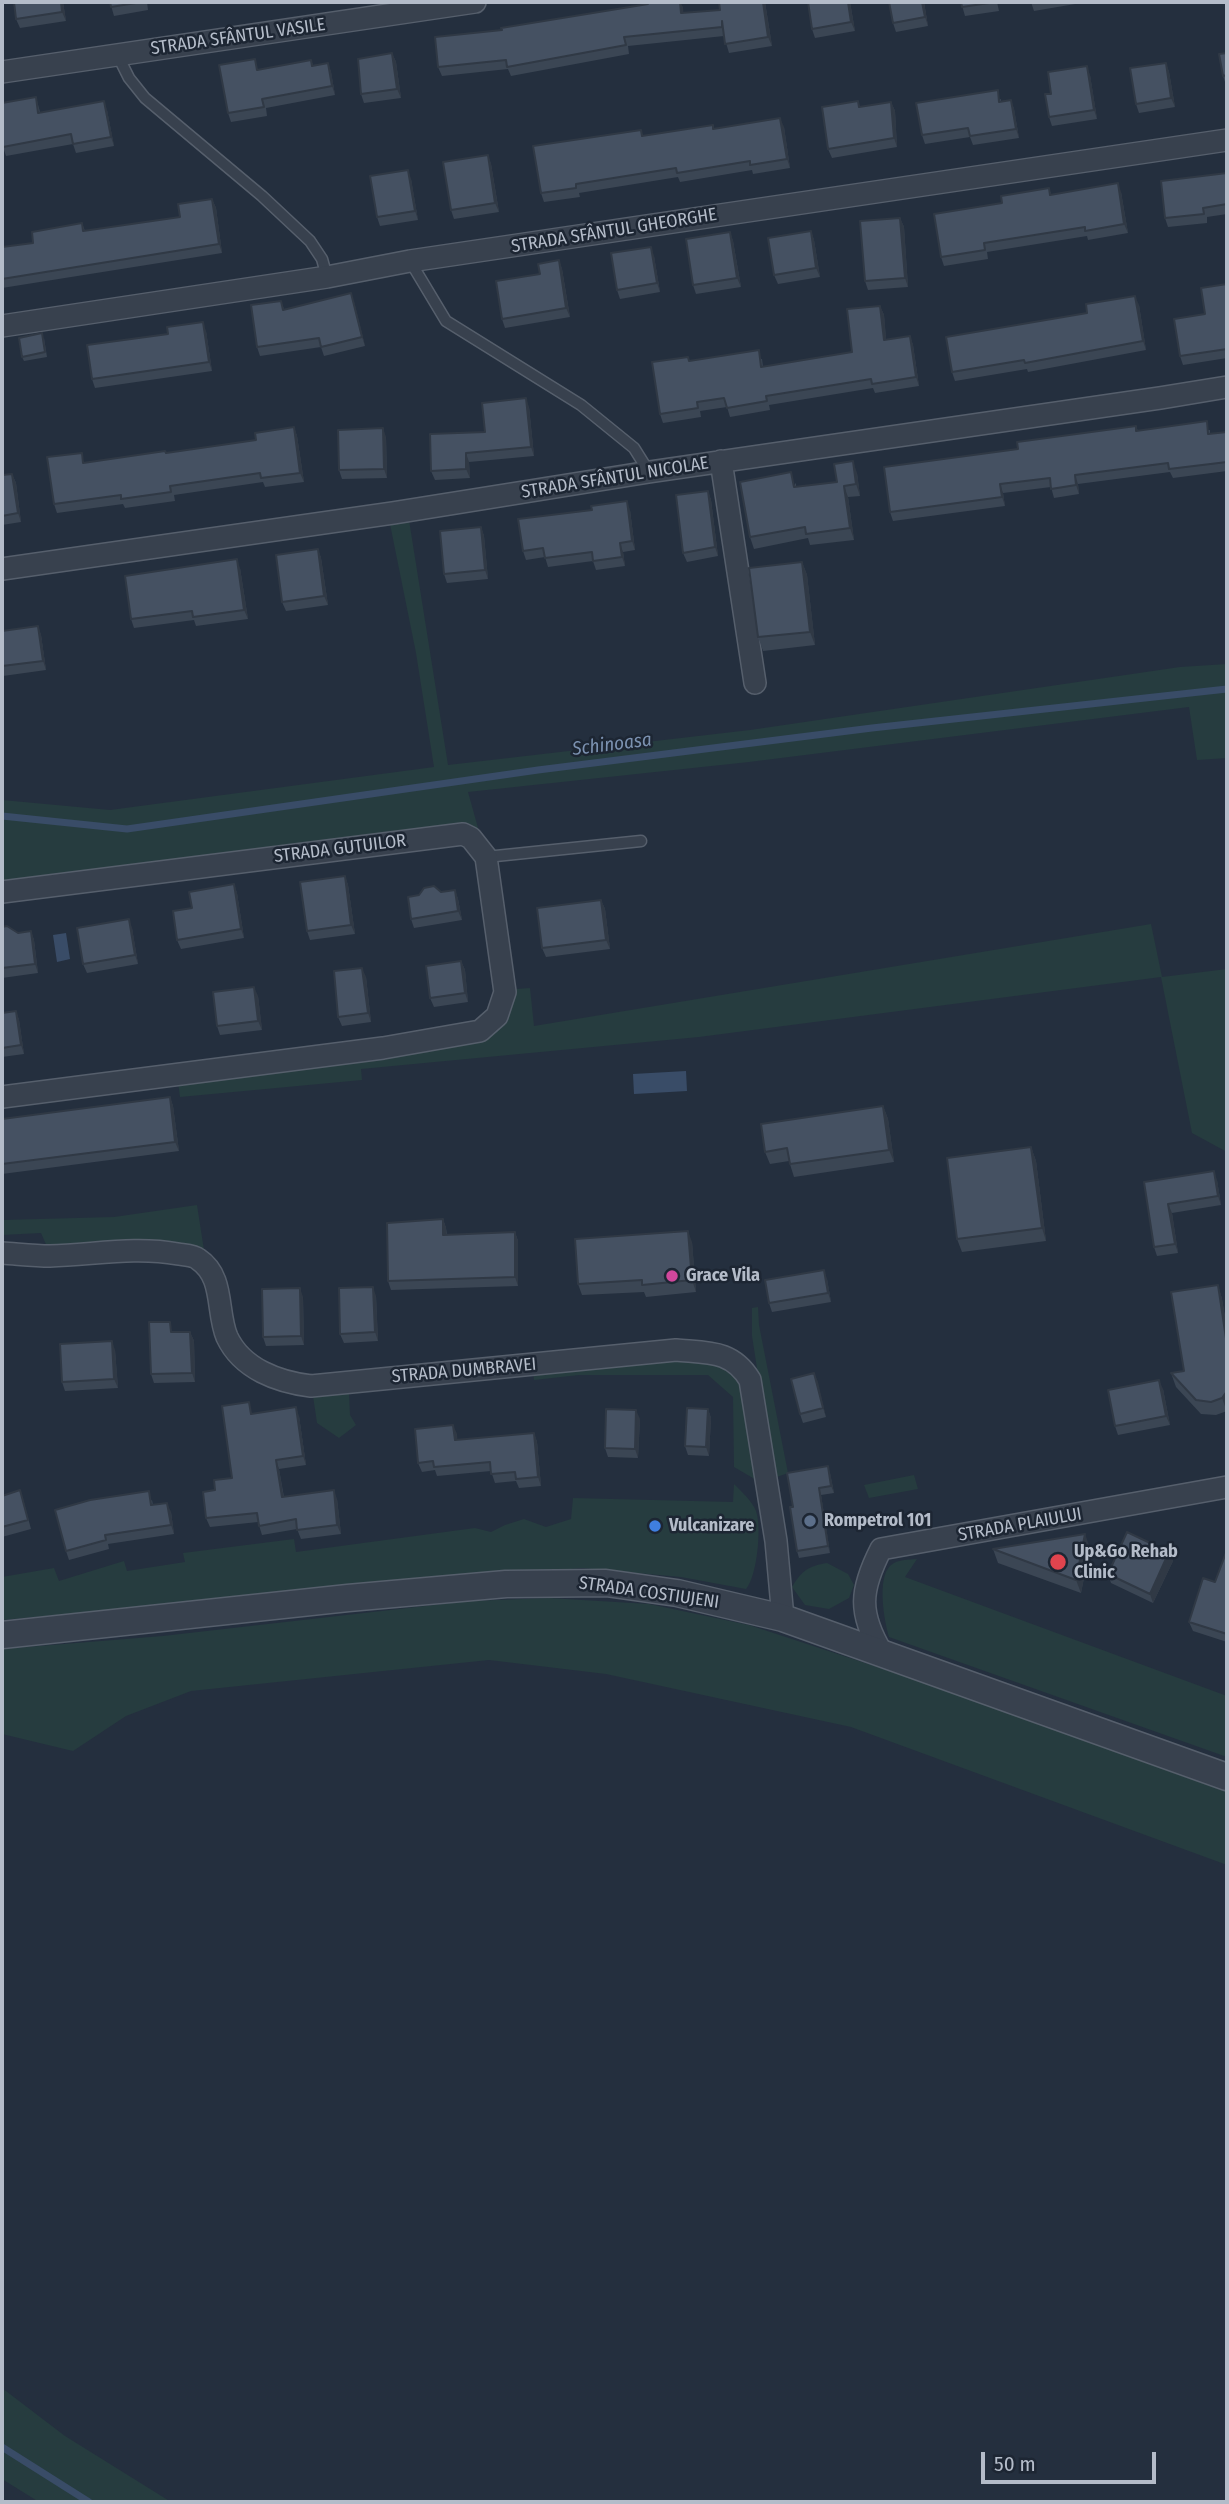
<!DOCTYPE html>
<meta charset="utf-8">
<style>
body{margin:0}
#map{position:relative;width:1229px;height:2504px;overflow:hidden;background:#242f3e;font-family:"Fira Sans Condensed",sans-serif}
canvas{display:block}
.frame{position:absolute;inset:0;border:4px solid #b4bcc9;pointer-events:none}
.scale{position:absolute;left:981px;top:2452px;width:175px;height:32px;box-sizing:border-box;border:4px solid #b4bcc9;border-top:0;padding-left:9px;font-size:21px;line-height:24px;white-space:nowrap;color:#b4bcc9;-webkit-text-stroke:5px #1d2633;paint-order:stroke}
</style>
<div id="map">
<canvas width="1229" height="2504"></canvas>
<div class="frame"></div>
<div class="scale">50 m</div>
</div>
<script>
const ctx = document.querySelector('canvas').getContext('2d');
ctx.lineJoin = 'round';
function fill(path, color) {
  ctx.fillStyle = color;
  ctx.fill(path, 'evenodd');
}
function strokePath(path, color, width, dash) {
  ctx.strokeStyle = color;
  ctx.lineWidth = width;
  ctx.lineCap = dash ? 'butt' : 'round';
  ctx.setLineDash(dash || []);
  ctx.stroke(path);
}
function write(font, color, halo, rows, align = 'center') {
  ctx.font = font + ' "Fira Sans Condensed",sans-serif';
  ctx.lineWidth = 5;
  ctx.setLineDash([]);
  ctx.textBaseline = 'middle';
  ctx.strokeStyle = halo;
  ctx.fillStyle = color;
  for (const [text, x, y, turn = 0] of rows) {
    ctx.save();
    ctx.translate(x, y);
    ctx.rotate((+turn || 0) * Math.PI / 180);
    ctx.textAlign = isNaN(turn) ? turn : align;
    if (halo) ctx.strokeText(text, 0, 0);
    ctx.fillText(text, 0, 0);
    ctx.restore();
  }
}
fill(new Path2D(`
 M409,520L448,765L750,730L1180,667L1227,664V758L1197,760L1189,707L749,762L468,792L480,835L2,882V800L110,810L434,767L416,653L390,524Z
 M1151,924L1162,977L1227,969V1152L1192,1133L1161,977L699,1037L361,1069L362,1080L180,1097L178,1082L506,1018L516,989L530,988L534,1026Z
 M197,1205L204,1250L48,1249L41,1233L2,1235V1220L114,1217Z
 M758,1307L759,1325L788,1473L774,1478L752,1336V1308Z
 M681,1356C700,1358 718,1361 733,1374C749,1388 754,1458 758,1481L734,1467L733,1397L708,1375H579L534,1380L533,1372Z
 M349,1393L350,1415L356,1425L339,1438L317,1423L313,1396Z
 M914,1475L918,1489L869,1498L864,1485Z
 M734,1484C742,1492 752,1501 756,1511C762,1527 757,1577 746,1589L681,1577L582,1568L2,1620V1577L54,1568L59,1581L124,1561L127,1571L185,1562L183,1553L294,1539L296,1552L475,1528L491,1532L505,1525L524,1519L546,1527L571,1519L573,1498L733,1502Z
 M917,1559L905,1577L1227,1696V1757L889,1637C884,1620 877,1579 890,1566C897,1559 908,1560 917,1559Z
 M827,1563L848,1574L854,1585L849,1598L829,1609L805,1605L792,1587C802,1570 809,1566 827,1563Z
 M549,1598L649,1604L749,1625L911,1678L1227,1792V1865L851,1727L606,1674L489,1660L191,1691L126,1716L73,1751L2,1734V1649L163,1636L469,1601Z
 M2,2388L65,2436L171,2502H39L2,2479Z`), '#263c3f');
fill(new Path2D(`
 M66,933L70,959L57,962L53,935Z
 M686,1071L687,1091L634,1094L633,1074Z`), '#394c67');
strokePath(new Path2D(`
 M2,816L127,829L538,770L872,728L1227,689
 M2,2447L89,2502`), '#394c67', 7);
const service = new Path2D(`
 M117,54L129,78L145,98L262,196L310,241L322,259L327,277
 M410,261L446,321L581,405L634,448L649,472
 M486,857L641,841`);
const minor = new Path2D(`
 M2,72L475,2
 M2,326L327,277L410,261L1227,140
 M721,461L755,683
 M2,569L393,513L649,472L1160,398L1227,387
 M2,892L463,834L471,838L486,857L505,992L497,1016L480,1031L383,1048L2,1097
 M2,1253C18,1254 34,1256 50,1256C93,1255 134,1246 178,1254C184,1255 193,1255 198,1259C225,1277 216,1311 227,1337C242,1369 278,1382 311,1386L676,1350C708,1353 732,1350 750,1380L776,1541L783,1618
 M882,1653C858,1613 860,1590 881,1549L1227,1487`);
const tertiary = new Path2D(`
 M2,1635L348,1598L506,1584L606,1583L677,1593L783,1618L1227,1777`);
strokePath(service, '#565f6c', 13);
strokePath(minor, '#565f6c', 24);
strokePath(tertiary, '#565f6c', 29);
strokePath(service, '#38414e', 10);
strokePath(minor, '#38414e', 21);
strokePath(tertiary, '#38414e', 26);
fill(new Path2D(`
 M63,2L66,21L20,28L16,19Z
 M110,2H147L148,10L114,16Z
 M719,2H765L772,46L729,53L724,36L628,46L629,54L511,76L508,69L442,76L438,67L502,30L683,7V13L720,10Z
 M808,2H850L855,31L815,38L812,29Z
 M924,2L928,26L896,32L893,23Z
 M961,2H997L999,11L965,16Z
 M1031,2H1087L1034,11Z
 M392,53L396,62L401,98L364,103L361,94Z
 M1227,53V85H1226L1223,76Z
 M311,60L313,65L328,63L331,72L335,95L266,108L267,116L231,122L228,113L259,70Z
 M1166,63L1169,72L1175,107L1139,113L1136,104Z
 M1090,75L1097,119L1052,126L1049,117Z
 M36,97L40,112L107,110L114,146L76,153L73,144L6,156L3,147Z
 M1001,99V101L1011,100L1014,109L1019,138L973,145L970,137L925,144L922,135Z
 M858,101L860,107L891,102L895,111L897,147L832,158L828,149Z
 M784,127L790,168L753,174L752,170L680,182L678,177L579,193L580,197L544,202L541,193L641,130L643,136L714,129Z
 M488,155L491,164L499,212L454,219L451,210Z
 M1227,173V214L1207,217V223L1168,227L1165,218Z
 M411,179L418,220L380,226L377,217Z
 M1049,188L1051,194L1121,192L1128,233L1088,240L1087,236L987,252L988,259L944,266L941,257L1002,203Z
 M212,199L216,208L222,253L2,288V247L33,243L82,223L85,231L180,217Z
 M900,218L904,227L908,287L868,290L865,281Z
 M811,231L814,240L820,277L778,284L774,275Z
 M730,232L733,241L741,287L696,294L693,285Z
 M654,256L660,292L620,299L617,290Z
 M559,260L562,269L570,317L505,328L502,319L540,274Z
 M1227,284V358L1183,365L1180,356L1205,314Z
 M281,301L284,309L354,302L365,346L324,356L321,347L260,356L257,347Z
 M1139,305L1146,350L1028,372L1027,369L955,381L952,372Z
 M880,306L884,315L886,340L910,336L913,345L919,386L875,393L873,388L769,405L770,410L730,417L727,407L700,411L701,417L663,423L660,414L690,361L762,359L763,367L852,352Z
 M206,331L212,371L95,388L92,379Z
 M44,338L47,357L24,361L22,357Z
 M529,407L534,456L469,462L470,478L435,480L431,471L485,432Z
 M1136,426L1138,431L1210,430V434L1227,432V471L1173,478L1170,472L1078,484L1079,494L1054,498L1051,487L1003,493L1005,506L893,521L890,512L1018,449Z
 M294,427L297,436L304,482L265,487L263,482L174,495L175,501L125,508L123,504L57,513L54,504L85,463L166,453L256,440Z
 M386,437L387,478L342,479L339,470Z
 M857,473L860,496L848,497L854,540L810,545L808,538L754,549L750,537L796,483V487L837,482Z
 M12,474L16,483L21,522L2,525V475Z
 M708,491L711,500L718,556L687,562L683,553Z
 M630,510L635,550L623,552L625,566L596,570L593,561L548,567L545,557L526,560L523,551Z
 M481,527L484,536L488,579L447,583L444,574Z
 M318,549L321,558L328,605L286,611L282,602Z
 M802,562L807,575L815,645L763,651L758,637Z
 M240,568L248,619L196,626L194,620L134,628L131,619Z
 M38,626L41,635L46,670L3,676L2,672V631Z
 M345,876L348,885L355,934L310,940L307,931Z
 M234,884L237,893L244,938L181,949L177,940L192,908Z
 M455,890L458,899L462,920L414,928L411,919L441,892Z
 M601,900L605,909L610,949L546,957L542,948Z
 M2,927L18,933L31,931L34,940L38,973L2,978Z
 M132,928L138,964L87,973L83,964Z
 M461,961L465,970L468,1002L434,1007L430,998Z
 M366,977L371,1022L342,1026L338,1017Z
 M258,996L262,1030L220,1035L217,1026Z
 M16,1011L19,1020L24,1054L2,1057V1013Z
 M170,1097L173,1106L179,1151L2,1174V1119Z
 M883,1106L888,1119L894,1162L794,1177L789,1161L770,1164L765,1152Z
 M1031,1147L1036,1161L1046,1241L962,1252L957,1239Z
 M1217,1180L1221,1205L1172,1213L1178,1253L1157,1256L1154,1247L1144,1182Z
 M443,1219L446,1228L447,1235L515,1232L518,1241V1286L391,1290L388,1281Z
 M692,1242L696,1292L646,1297L644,1292L582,1295L578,1284Z
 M827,1279L831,1302L772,1312L769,1303Z
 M1218,1285L1222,1299L1227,1329V1411L1216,1415L1201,1414L1176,1387L1171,1373L1184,1371Z
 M376,1296L378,1341L344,1343L340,1334Z
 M303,1297L304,1345L266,1346L263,1337Z
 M174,1331V1332H190L194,1341L195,1382L154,1383L151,1374Z
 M115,1350L118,1388L65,1391L62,1382Z
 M814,1373L826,1417L803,1423L800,1414Z
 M1163,1389L1170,1425L1118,1435L1115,1426Z
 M708,1409L711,1418L709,1456L688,1455L685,1446Z
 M253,1413L299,1416L306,1465L279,1469L284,1497L337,1499L341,1534L301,1539L297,1529L262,1535L258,1522L210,1527L206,1518L215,1490L232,1478Z
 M640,1419L638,1458L608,1457L605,1448Z
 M534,1433L537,1442L541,1486L519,1488L516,1481L495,1483L491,1471L437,1476L435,1470L422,1472L418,1463L457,1434V1440Z
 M830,1473L834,1493L821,1495L830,1553L799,1558L797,1551L793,1507Z
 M2,1496L23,1499L31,1529L2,1537Z
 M152,1500L153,1505L171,1512L174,1534L108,1544L109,1549L69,1560L66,1551Z
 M1090,1548L1081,1593L998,1563L993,1549Z
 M1227,1550V1642L1193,1631L1189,1622L1215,1582Z
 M1169,1552L1173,1561L1153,1603L1111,1583L1108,1574Z`), '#3b4654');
fill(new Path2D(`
 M61,2H63L66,21L62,12Z
 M680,2L683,7L684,22L681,13Z
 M763,2H765L772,46L768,37Z
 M848,2H850L855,31L851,22Z
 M922,2H924L928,26L925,17Z
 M392,53L396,62L401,98L397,89Z
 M328,63L331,72L335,95L332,86Z
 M1166,63L1169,72L1175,107L1171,98Z
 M1087,66L1090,75L1097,119L1094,110Z
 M1011,100L1014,109L1019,138L1016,129Z
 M104,101L107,110L114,146L111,137Z
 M891,102L895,111L897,147L894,138Z
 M780,118L784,127L790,168L787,159Z
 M488,155L491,164L499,212L495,203Z
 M408,170L411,179L418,220L415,211Z
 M1118,183L1121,192L1128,233L1124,224Z
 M212,199L216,208L222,253L219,244Z
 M900,218L904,227L908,287L905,278Z
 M811,231L814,240L820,277L816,268Z
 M730,232L733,241L741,287L737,278Z
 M651,247L654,256L660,292L657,283Z
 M559,260L562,269L570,317L566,308Z
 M351,293L354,302L365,346L362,337Z
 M1135,296L1139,305L1146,350L1143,341Z
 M880,306L884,315L887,349L884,340Z
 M203,322L206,331L212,371L209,362Z
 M910,336L913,345L919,386L916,377Z
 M526,398L529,407L534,456L531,447Z
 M294,427L297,436L304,482L300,473Z
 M383,428L386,437L387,478L384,469Z
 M466,453L469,462L470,478L466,469Z
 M853,461L857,473L860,496L856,484Z
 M12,474L16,483L21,522L18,513Z
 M1075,475L1078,484L1079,494L1076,485Z
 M1000,484L1003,493L1005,506L1002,497Z
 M844,486L848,497L854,540L850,528Z
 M708,491L711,500L718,556L715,547Z
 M627,501L630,510L635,550L632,541Z
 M481,527L484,536L488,579L485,570Z
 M620,543L623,552L625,566L622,557Z
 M318,549L321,558L328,605L324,596Z
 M237,559L240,568L248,619L244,610Z
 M802,562L807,575L815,645L810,632Z
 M38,626L41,635L46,670L43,661Z
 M345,876L348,885L355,934L351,925Z
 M234,884L237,893L244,938L241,929Z
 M455,890L458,899L462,920L458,911Z
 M601,900L605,909L610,949L606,940Z
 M129,919L132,928L138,964L135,955Z
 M31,931L34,940L38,973L35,964Z
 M461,961L465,970L468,1002L465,993Z
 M362,968L366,977L371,1022L368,1013Z
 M254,987L258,996L262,1030L258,1021Z
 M16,1011L19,1020L24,1054L21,1045Z
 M170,1097L173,1106L179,1151L175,1142Z
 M883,1106L888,1119L894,1162L889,1150Z
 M1031,1147L1036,1161L1046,1241L1042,1228Z
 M1214,1171L1217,1180L1221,1205L1218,1196Z
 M1168,1204L1172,1213L1178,1253L1175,1244Z
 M443,1219L446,1228L447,1244L443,1235Z
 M688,1231L692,1242L696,1292L692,1280Z
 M515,1232L518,1241V1286L515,1277Z
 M824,1270L827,1279L831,1302L828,1293Z
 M1218,1285L1222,1299L1227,1329V1345Z
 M373,1287L376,1296L378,1341L375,1332Z
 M300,1288L303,1297L304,1345L301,1336Z
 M190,1332L194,1341L195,1382L192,1373Z
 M112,1341L115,1350L118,1388L114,1379Z
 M814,1373L818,1382L826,1417L823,1408Z
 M1159,1380L1163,1389L1170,1425L1166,1416Z
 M1227,1391V1412L1222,1398Z
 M296,1407L299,1416L306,1465L303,1456Z
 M708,1409L711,1418L709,1456L706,1447Z
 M636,1410L640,1419L638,1458L635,1449Z
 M453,1425L457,1434L458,1449L455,1440Z
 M534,1433L537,1442L541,1486L538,1477Z
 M276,1460L279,1469L285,1506L282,1497Z
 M828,1466L830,1473L834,1493L831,1486Z
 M819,1488L821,1495L830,1553L828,1546Z
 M334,1490L337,1499L341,1534L337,1525Z
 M167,1503L171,1512L174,1534L171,1525Z
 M1085,1534L1090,1548L1081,1593L1076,1580Z
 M1169,1552L1173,1561L1153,1603L1150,1594Z`), '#303945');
const building = new Path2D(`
 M14,2H61L62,12L16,19Z
 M110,2H142L111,7Z
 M647,2H680L681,13L720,10L719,2H763L768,37L725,44L722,21V27L624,37L626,45L507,67L506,60L438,67L435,37L502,30L501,28L648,4Z
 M808,2H848L851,22L812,29Z
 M889,2H922L925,17L893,23Z
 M961,2H996L962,7Z
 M392,53L397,89L361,94L358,59Z
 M1227,53V75L1223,76L1219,54Z
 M255,59L257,70L311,60L312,66L328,63L332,86L262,99L264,107L228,113L219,65Z
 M1166,63L1171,98L1136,104L1130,68Z
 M1087,66L1094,110L1049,117L1045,94H1051L1048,72Z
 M998,90L999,102L1011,100L1016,129L970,136L968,128L922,135L916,103Z
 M36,97L38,113L104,101L111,137L73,144L71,134L3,147L2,139V103Z
 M858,101L859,107L891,102L894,138L828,149L822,107Z
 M780,118L787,159L750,165V161L677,173L676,168L576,184V188L541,193L533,146L641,130L642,136L713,125V129Z
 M488,155L495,203L451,210L443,162Z
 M408,170L415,211L377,217L370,176Z
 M1227,173V204L1203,208L1204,214L1165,218L1161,181Z
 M1118,183L1124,224L1085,231V227L984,243L985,250L941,257L934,214L1002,203L1001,196L1049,188L1050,195Z
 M212,199L219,244L2,279V247L33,243L32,232L82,223L83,231L180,217L178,204Z
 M900,218L905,278L865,281L860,221Z
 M811,231L816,268L774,275L768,238Z
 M730,232L737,278L693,285L686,239Z
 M651,247L657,283L617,290L611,253Z
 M559,260L566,308L502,319L496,281L540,274L538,264Z
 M1227,284V349L1180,356L1174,319L1205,314L1201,288Z
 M351,293L362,337L321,347L319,338L257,347L251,305L281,301L283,310Z
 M1135,296L1143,341L1025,363L1024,360L952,372L946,337L1087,313L1086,304Z
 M880,306L884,340L910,336L916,377L872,384L871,379L766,396L767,401L727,408L724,398L697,402L698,408L660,414L652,362L688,357L689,361L759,350L761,367L852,352L847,309Z
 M203,322L209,362L92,379L87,345L168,334L167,327Z
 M42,333L45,352L22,357L19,338Z
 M526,398L531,447L466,453V469L431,471L430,434L485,432L482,403Z
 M1207,421L1208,434L1227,432V465V462L1169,469L1168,463L1075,475L1076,485L1051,489L1050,478L1000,484L1002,497L890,512L884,467L1018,449L1017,442L1136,426V431Z
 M294,427L300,473L261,478L260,473L170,486L171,492L121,499V495L54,504L47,457L82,453L83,463L165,451L166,453L256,440L255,433Z
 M383,428L384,469L339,470L338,430Z
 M853,461L856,484L844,486L850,528L806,534L805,527L750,537L740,482L791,472L794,487L837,482L834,464Z
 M12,474L18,513L2,516V475Z
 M708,491L715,547L683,553L676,495Z
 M627,501L632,541L620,543L622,557L593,561L592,552L545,558L543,548L523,551L518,519L592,510L591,506Z
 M481,527L485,570L444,574L440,531Z
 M318,549L324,596L282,602L276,555Z
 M237,559L244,610L193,617L192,611L131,619L125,576Z
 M802,562L810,632L758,637L749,568Z
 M38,626L43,661L2,666V631Z
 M345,876L351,925L307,931L300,882Z
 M234,884L241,929L177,940L173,911L192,908L189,892Z
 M434,886L441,892L455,890L458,911L411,919L408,897L419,895L424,888Z
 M601,900L606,940L542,948L537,908Z
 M129,919L135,955L83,964L77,928Z
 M7,926L18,933L31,931L35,964L2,968V927Z
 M461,961L465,993L430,998L426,966Z
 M362,968L368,1013L338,1017L334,971Z
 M254,987L258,1021L217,1026L213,992Z
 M16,1011L21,1045L2,1048V1013Z
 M170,1097L175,1142L2,1164V1119Z
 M883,1106L889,1150L790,1164L787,1148L765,1152L761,1124Z
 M1031,1147L1042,1228L957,1239L947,1158Z
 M1214,1171L1218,1196L1168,1204L1175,1244L1154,1247L1144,1182Z
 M443,1219V1235L515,1232V1277L388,1281L387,1223Z
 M688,1231L692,1280L642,1285V1280L578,1284L575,1239Z
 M824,1270L828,1293L769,1303L765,1280Z
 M1218,1285L1227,1345V1391L1222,1398L1211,1402L1196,1400L1171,1373L1184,1371L1171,1292Z
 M373,1287L375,1332L340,1334L339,1288Z
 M300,1288L301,1336L263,1337L262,1289Z
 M149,1322H170L171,1332H190L192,1373L151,1374Z
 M112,1341L114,1379L62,1382L60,1344Z
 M814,1373L823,1408L800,1414L791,1379Z
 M1159,1380L1166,1416L1115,1426L1108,1390Z
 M249,1402L251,1414L296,1407L303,1456L276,1460L282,1497L334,1490L337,1525L297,1530L296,1519L259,1526L257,1513L206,1518L203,1492L215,1490L214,1480L232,1478L222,1406Z
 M687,1408L708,1409L706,1447L685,1446Z
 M606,1409L636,1410L635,1449L605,1448Z
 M453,1425L455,1440L534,1433L538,1477L516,1479L515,1472L491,1474L490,1462L434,1467L433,1461L418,1463L415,1429Z
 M828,1466L831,1486L819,1488L828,1546L797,1551L790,1507H793L787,1473Z
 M20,1490L28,1520L2,1527V1496Z
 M149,1491L151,1505L167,1503L171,1525L105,1535L106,1540L66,1551L55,1510L90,1500Z
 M1127,1532L1169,1552L1150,1594L1108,1574Z
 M1085,1534L1076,1580L993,1549Z
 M1227,1550V1634L1189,1622L1203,1578L1215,1582Z`);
fill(building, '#455162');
strokePath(building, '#303945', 2);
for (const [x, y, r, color] of [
 [672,1276,7,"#d1479c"],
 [810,1521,7,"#5c6f8a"],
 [655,1526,7,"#3f7fe0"],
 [1058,1562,9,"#e0444e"]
]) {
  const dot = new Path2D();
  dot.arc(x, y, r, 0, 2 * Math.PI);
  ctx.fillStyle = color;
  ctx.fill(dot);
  strokePath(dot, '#1d2633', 2.5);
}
write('18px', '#b4bcc9', '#1d2633', [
 ["STRADA SFÂNTUL VASILE",238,37,-8],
 ["STRADA SFÂNTUL GHEORGHE",614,231,-9],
 ["STRADA SFÂNTUL NICOLAE",615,478,-9],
 ["STRADA GUTUILOR",340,849,-7],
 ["STRADA DUMBRAVEI",464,1371,-5],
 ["STRADA PLAIULUI",1020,1525,-10],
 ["STRADA COSTIUJENI",649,1593,8]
]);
write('bold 18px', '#b4bcc9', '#1d2633', [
 ["Grace Vila",686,1276],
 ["Rompetrol 101",824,1521],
 ["Vulcanizare",669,1526],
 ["Up&Go Rehab",1074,1552],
 ["Clinic",1074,1573]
], 'left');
write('italic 19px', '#7c92b1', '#1d2633', [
 ["Schinoasa",612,745,-7]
]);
</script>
